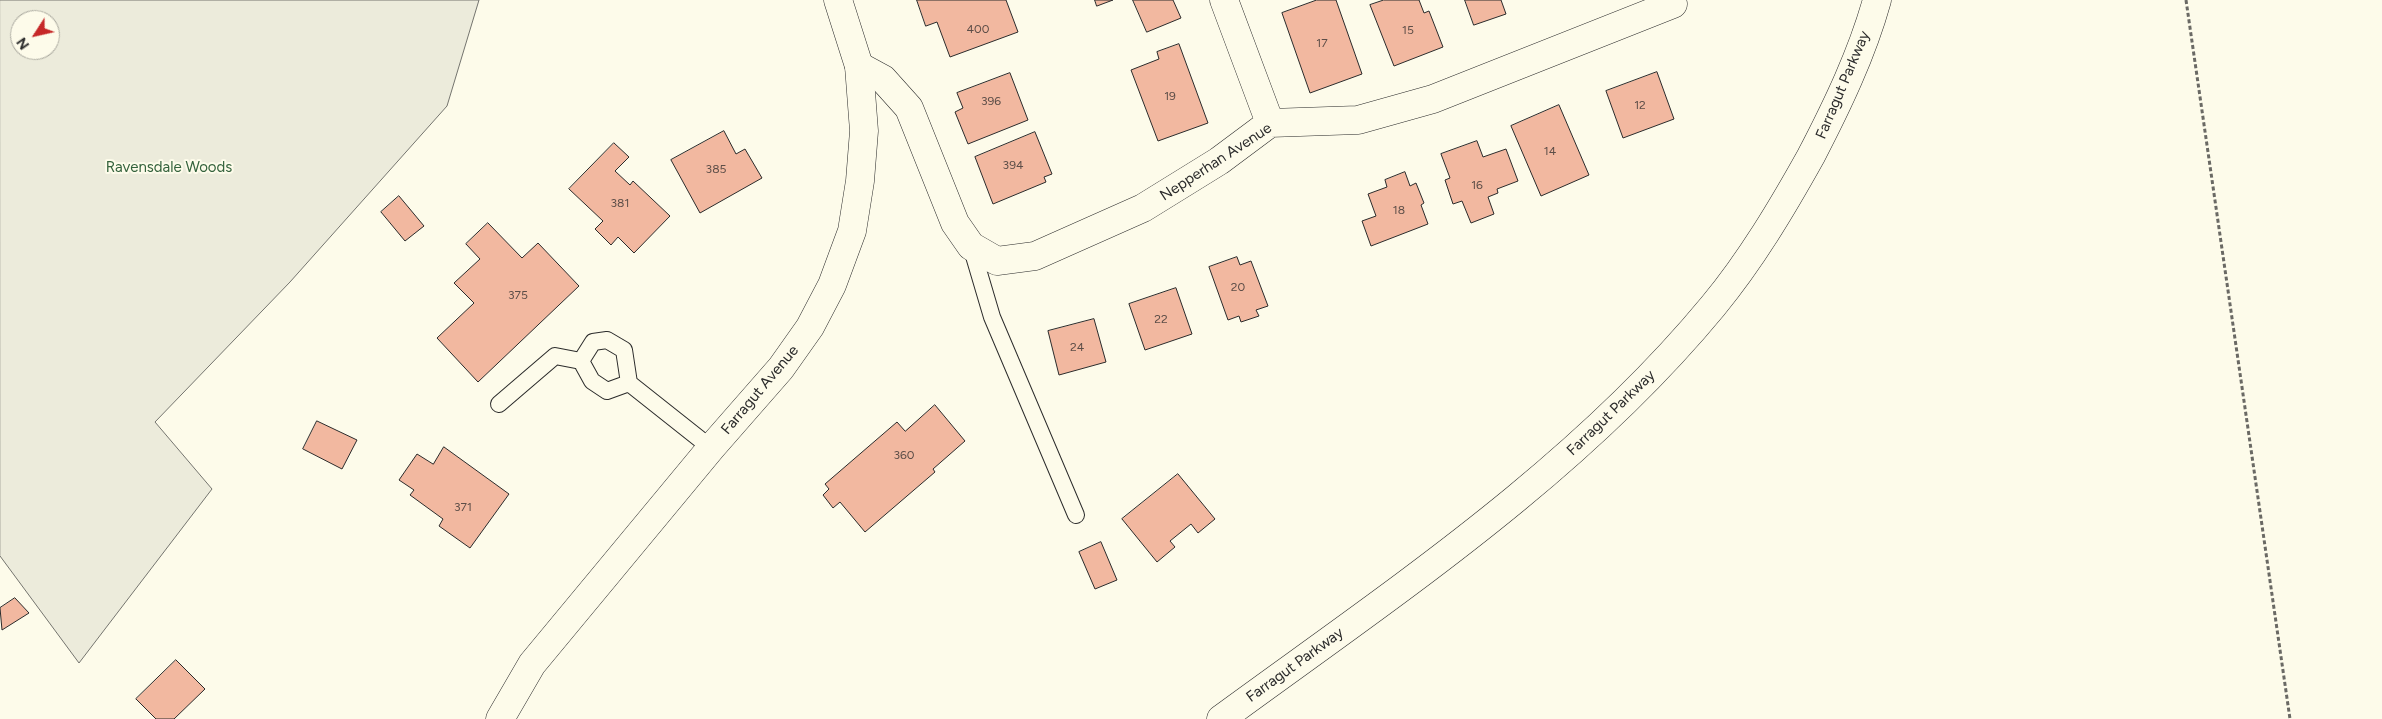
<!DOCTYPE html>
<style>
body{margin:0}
#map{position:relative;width:2382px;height:719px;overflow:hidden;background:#fdfbea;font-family:Figtree,sans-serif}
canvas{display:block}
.north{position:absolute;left:10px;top:10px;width:50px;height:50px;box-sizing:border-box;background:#fdfbea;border:1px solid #a9a89e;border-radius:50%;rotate:235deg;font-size:14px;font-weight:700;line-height:20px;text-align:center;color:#2b2b2b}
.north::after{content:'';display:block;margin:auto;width:18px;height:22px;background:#c62828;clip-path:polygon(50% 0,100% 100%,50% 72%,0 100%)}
</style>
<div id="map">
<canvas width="2382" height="719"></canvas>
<div class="north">N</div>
</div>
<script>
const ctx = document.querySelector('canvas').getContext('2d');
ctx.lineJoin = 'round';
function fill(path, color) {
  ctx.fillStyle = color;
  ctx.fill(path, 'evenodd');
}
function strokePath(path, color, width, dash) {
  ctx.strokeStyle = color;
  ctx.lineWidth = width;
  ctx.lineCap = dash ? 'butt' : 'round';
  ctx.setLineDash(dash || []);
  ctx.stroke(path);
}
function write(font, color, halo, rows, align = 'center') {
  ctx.font = font + ' Figtree,sans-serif';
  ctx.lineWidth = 4;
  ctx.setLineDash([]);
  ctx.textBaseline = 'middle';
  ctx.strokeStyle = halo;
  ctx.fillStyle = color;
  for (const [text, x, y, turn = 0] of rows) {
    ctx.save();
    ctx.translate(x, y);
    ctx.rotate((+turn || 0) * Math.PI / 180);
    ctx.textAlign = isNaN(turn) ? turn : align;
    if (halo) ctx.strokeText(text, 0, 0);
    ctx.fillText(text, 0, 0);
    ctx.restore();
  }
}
const green = new Path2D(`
 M0,0H479L447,106L290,282L155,422L212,489L79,663L0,556ZM20,20H50V50H20Z`);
fill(green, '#ecebdb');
strokePath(green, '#74746e', 1);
const building = new Path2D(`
 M917,0H1006L1018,32L950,57L937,22L926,26Z
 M1095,0H1113L1097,6Z
 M1133,0H1173L1181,18L1147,32Z
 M1317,0H1336L1362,74L1310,93L1282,13Z
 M1384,0H1419L1424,13L1429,11L1443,47L1394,66L1370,5Z
 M1465,0H1501L1506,14L1474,25Z
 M1179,44L1208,123L1158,141L1131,70L1159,59L1157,52Z
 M1657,72L1674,119L1623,138L1606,91Z
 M1010,73L1028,120L968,144L955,112L963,108L957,93Z
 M1559,105L1589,175L1541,196L1511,126Z
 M724,131L736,154L745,149L762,178L700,213L671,160Z
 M1035,132L1052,174L1044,177L1046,182L993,204L975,157Z
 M1477,141L1483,157L1506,149L1518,181L1497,189L1498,193L1488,197L1494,214L1471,223L1462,201L1453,204L1445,180L1450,178L1441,154Z
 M614,143L629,157L615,171L630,185L633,181L670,216L634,253L618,237L611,245L595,229L603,221L569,189Z
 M1405,172L1410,186L1416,183L1424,203L1421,205L1428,224L1371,246L1362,221L1376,216L1368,194L1387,187L1385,180Z
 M399,196L424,226L405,241L381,212Z
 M488,223L522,258L538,243L579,286L478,382L437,338L474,303L454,283L480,259L466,244Z
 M1237,257L1240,265L1251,261L1268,306L1256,310L1259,316L1241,322L1239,316L1228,320L1209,267Z
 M1176,288L1192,334L1145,350L1129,304Z
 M1094,319L1106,362L1059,375L1048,331Z
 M935,405L965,441L933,469L935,472L865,532L840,502L833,508L823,495L829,489L825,484L897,422L905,431Z
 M317,421L357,440L342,469L303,449Z
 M444,447L509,494L470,548L439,526L443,519L410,495L414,490L399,480L417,454L433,464Z
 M1178,474L1215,519L1198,533L1191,524L1170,541L1175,547L1157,562L1122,519Z
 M1101,542L1117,580L1095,589L1079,552Z
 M15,598L29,613L2,630L0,608Z
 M176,660L205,689L174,719H156L136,699Z`);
fill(building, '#f2b8a0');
strokePath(building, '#2b2b2b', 1);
const service = new Path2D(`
 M971,246L992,317L1076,515
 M629,383L624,350L607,340L593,342L581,361L592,381L607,391L629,383L711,448
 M499,404L555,356L581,361`);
const minor = new Path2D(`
 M1224,0L1270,123
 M859,66L883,79L909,108L955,223L971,246L997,261L1035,256L1143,208L1219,161L1270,123L1358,120L1433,99L1673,4`);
const tertiary = new Path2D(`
 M500,719L532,664L711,448L781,368L810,327L832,285L852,231L860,181L864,131L859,66L838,0`);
const secondary = new Path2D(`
 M1221,719C1393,593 1576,472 1713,306C1751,260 1782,208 1811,156C1837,106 1862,54 1877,0`);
strokePath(service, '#2b2b2b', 18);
strokePath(minor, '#2b2b2b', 29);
strokePath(tertiary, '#2b2b2b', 29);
strokePath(secondary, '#2b2b2b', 29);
strokePath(new Path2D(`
 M2186,0L2290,719`), '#6a6964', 3, [4, 2.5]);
strokePath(service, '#fdfbea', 16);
strokePath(minor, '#fdfbea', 28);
strokePath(tertiary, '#fdfbea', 28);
strokePath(secondary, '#fdfbea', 28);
write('12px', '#5d4e48', null, [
 ["400",978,29],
 ["15",1408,30],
 ["17",1322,43],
 ["19",1170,96],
 ["396",991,101],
 ["12",1640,105],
 ["14",1550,151],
 ["394",1013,165],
 ["385",716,169],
 ["16",1477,185],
 ["381",620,203],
 ["18",1399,210],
 ["20",1238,287],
 ["375",518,295],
 ["22",1161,319],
 ["24",1077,347],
 ["360",904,455],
 ["371",463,507]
]);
write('15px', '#2b2b2b', '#fdfbea', [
 ["Farragut Parkway",1843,85,-67],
 ["Nepperhan Avenue",1216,162,-33],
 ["Farragut Avenue",760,390,-50],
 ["Farragut Parkway",1611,413,-44],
 ["Farragut Parkway",1295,665,-36]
]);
write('15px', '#34623c', '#fdfbea', [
 ["Ravensdale Woods",169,168]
]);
</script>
